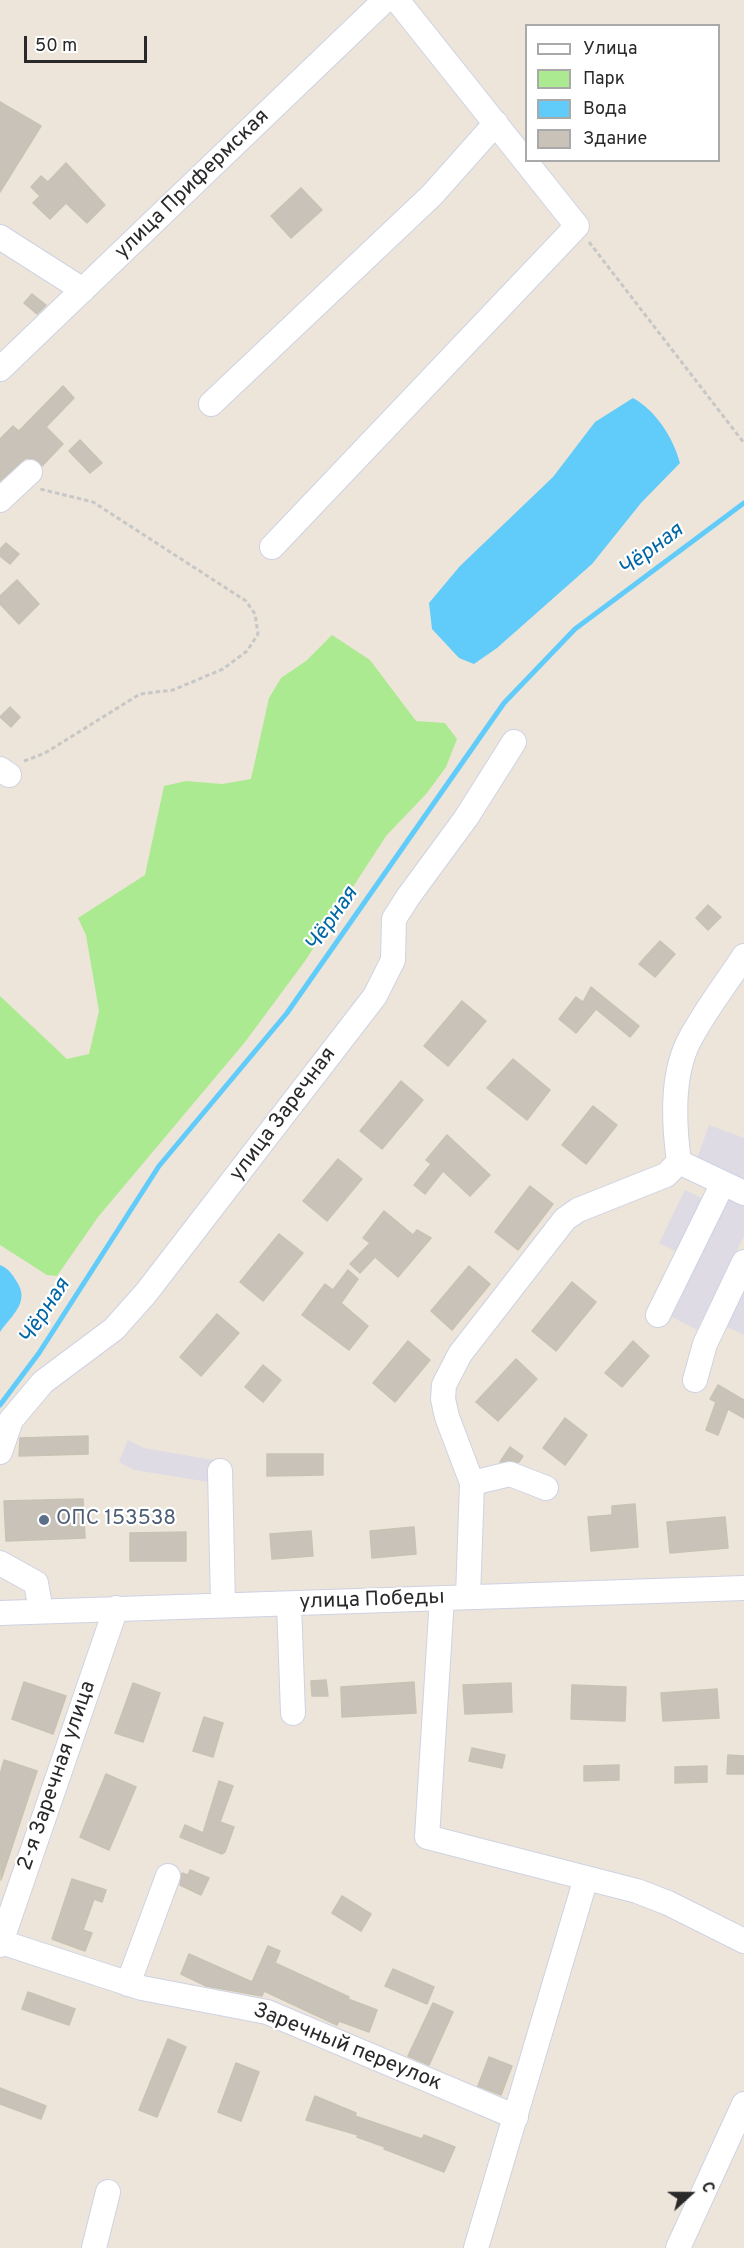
<!DOCTYPE html>
<meta charset="utf-8">
<style>
body{margin:0}
#map{position:relative;width:744px;height:2248px;overflow:hidden;background:#ede5d9;font-family:Overpass,sans-serif}
canvas{display:block}
.legend{position:absolute;left:525px;top:24px;width:195px;height:138px;box-sizing:border-box;background:#fff;border:2px solid #a9a9a9;margin:0;padding:8px 10px;list-style:none;font-size:18px;color:#292929}
.legend li{display:flex;align-items:center;gap:12px;height:30px}
.legend b{width:30px;border:2px solid #a9a9a9}
.north{position:absolute;left:660px;top:2164px;width:60px;height:60px;-webkit-text-stroke:4px #fff;paint-order:stroke;rotate:69deg;font-size:16px;font-weight:700;line-height:24px;text-align:center;color:#292929}
.north::after{content:'';display:block;margin:auto;width:21px;height:27px;background:#292929;clip-path:polygon(50% 0,100% 100%,50% 72%,0 100%)}
.scale{position:absolute;left:24px;top:36px;width:123px;height:27px;box-sizing:border-box;border:3px solid #292929;border-top:0;padding-left:8px;font-size:18px;line-height:21px;white-space:nowrap;color:#292929;-webkit-text-stroke:4px #fff;paint-order:stroke}
</style>
<div id="map">
<canvas width="744" height="2248"></canvas>
<ul class="legend">
<li><b style="height:8px;background:#fff"></b>Улица</li>
<li><b style="height:16px;background:#abea90"></b>Парк</li>
<li><b style="height:16px;background:#61cbfa"></b>Вода</li>
<li><b style="height:16px;background:#c8c2b9"></b>Здание</li>
</ul>
<div class="north">С</div>
<div class="scale">50 m</div>
</div>
<script>
const ctx = document.querySelector('canvas').getContext('2d');
ctx.lineJoin = 'round';
function fill(path, color) {
  ctx.fillStyle = color;
  ctx.fill(path, 'evenodd');
}
function strokePath(path, color, width, dash) {
  ctx.strokeStyle = color;
  ctx.lineWidth = width;
  ctx.lineCap = dash ? 'butt' : 'round';
  ctx.setLineDash(dash || []);
  ctx.stroke(path);
}
function write(font, color, halo, rows, align = 'center') {
  ctx.font = font + ' Overpass,sans-serif';
  ctx.lineWidth = 4.5;
  ctx.setLineDash([]);
  ctx.textBaseline = 'middle';
  ctx.strokeStyle = halo;
  ctx.fillStyle = color;
  for (const [text, x, y, turn = 0] of rows) {
    ctx.save();
    ctx.translate(x, y);
    ctx.rotate((+turn || 0) * Math.PI / 180);
    ctx.textAlign = isNaN(turn) ? turn : align;
    if (halo) ctx.strokeText(text, 0, 0);
    ctx.fillText(text, 0, 0);
    ctx.restore();
  }
}
fill(new Path2D(`
 M709,1125L744,1138V1186L694,1167Z
 M685,1190L712,1203L685,1256L659,1243Z
 M729,1195L744,1203V1236L697,1330L668,1315Z
 M744,1287V1335L725,1326Z
 M128,1440L144,1448L213,1460L209,1482L134,1470L119,1462Z`), '#dedbe5');
fill(new Path2D(`
 M332,635L370,660L416,721L445,723L457,739L446,767L427,793L386,836L305,961L245,1042L98,1217L57,1276L47,1275L0,1245V996L67,1059L89,1054L99,1011L86,935L78,918L145,875L164,786L186,781L222,784L251,779L269,698L281,678L306,661Z`), '#abea90');
fill(new Path2D(`
 M633,398C656,411 673,437 680,463L641,503L592,564L497,648L474,664L459,658L432,629L429,603L460,566L553,477L595,422Z
 M0,1265C9,1269 12,1274 17,1282C30,1302 12,1315 0,1332Z`), '#61cbfa');
strokePath(new Path2D(`
 M0,1405L39,1353L159,1166L287,1013L504,703L575,629L744,503`), '#61cbfa', 5);
const building = new Path2D(`
 M0,102L41,126L0,192Z
 M66,163L105,205L87,223L66,203L50,219L33,203L40,196L31,187L41,176L48,182Z
 M301,188L322,210L291,238L271,216Z
 M32,294L46,305L37,314L24,303Z
 M63,386L74,398L46,427L63,444L42,466L35,459L26,458L0,481V439L13,426L19,431Z
 M80,440L102,463L90,473L69,451Z
 M6,543L19,554L10,564L0,556V549Z
 M17,580L39,604L19,624L0,604V596Z
 M10,707L20,717L11,727L0,717Z
 M708,905L721,917L708,930L696,918Z
 M660,941L675,954L655,977L639,964Z
 M591,987L639,1026L630,1037L596,1009L576,1033L559,1019L576,997L583,1002Z
 M462,1001L486,1021L448,1066L424,1046Z
 M513,1059L550,1090L527,1120L487,1088Z
 M401,1081L423,1100L382,1149L360,1131Z
 M593,1106L617,1125L586,1164L562,1145Z
 M447,1135L490,1175L470,1196L443,1171L425,1194L414,1185L431,1164L426,1160Z
 M338,1159L362,1179L327,1221L303,1201Z
 M530,1186L553,1204L518,1250L495,1232Z
 M384,1211L413,1235L417,1230L431,1238L398,1277L375,1257L360,1273L350,1264L370,1243L363,1238Z
 M279,1234L303,1253L263,1301L240,1282Z
 M469,1266L490,1284L452,1330L431,1311Z
 M348,1270L358,1279L341,1303L368,1326L349,1350L302,1315L325,1284L333,1290Z
 M572,1282L596,1302L556,1351L532,1331Z
 M217,1314L239,1333L201,1376L180,1357Z
 M408,1341L430,1360L395,1402L373,1383Z
 M633,1341L649,1356L622,1387L605,1373Z
 M516,1359L537,1379L498,1421L476,1402Z
 M263,1365L281,1380L263,1402L245,1387Z
 M718,1385L744,1400V1418L728,1409L718,1435L706,1430L716,1402L710,1399Z
 M565,1418L587,1435L565,1465L543,1448Z
 M88,1436V1454L19,1456L20,1438Z
 M510,1447L523,1456L519,1462H500Z
 M267,1454H323V1475L267,1476Z
 M83,1499L85,1538L6,1541L4,1501Z
 M635,1504L638,1547L591,1551L588,1517L612,1515V1506Z
 M725,1517L728,1548L670,1553L667,1522Z
 M414,1527L416,1554L372,1558L370,1531Z
 M311,1531L313,1556L272,1559L270,1534Z
 M186,1532V1561H130V1533Z
 M326,1680L328,1696H312L311,1681Z
 M24,1682L66,1696L53,1734L12,1719Z
 M414,1682L416,1713L342,1717L341,1687Z
 M133,1683L160,1693L143,1742L115,1733Z
 M511,1683L512,1712L465,1714L463,1685Z
 M572,1685L626,1687L625,1721L571,1719Z
 M717,1689L719,1718L663,1721L661,1693Z
 M204,1717L223,1723L213,1757L193,1751Z
 M472,1748L505,1755L502,1768L469,1761Z
 M728,1755L744,1756V1774H727Z
 M4,1760L37,1771L1,1880L0,1775Z
 M619,1765V1780L584,1781V1766Z
 M707,1766V1782L675,1783V1767Z
 M106,1774L136,1787L109,1850L80,1837Z
 M219,1781L233,1786L220,1822L234,1827L225,1852L222,1854L180,1837L185,1825L203,1833Z
 M190,1870L209,1878L201,1895L180,1885L182,1873L188,1875Z
 M72,1879L106,1890L102,1902L94,1899L83,1930L92,1933L85,1951L52,1939Z
 M342,1896L371,1914L361,1931L332,1913Z
 M268,1946L280,1951L275,1963L349,1997L348,1999L377,2010L369,2032L339,2021L337,2025L264,1991L262,1996L206,1986L181,1974L189,1954L252,1982Z
 M393,1969L434,1987L427,2004L385,1986Z
 M28,1992L75,2009L69,2025L22,2009Z
 M433,2003L453,2012L429,2065L408,2056Z
 M168,2039L186,2047L157,2117L139,2110Z
 M489,2057L512,2066L501,2095L478,2086Z
 M236,2063L259,2072L241,2121L218,2112Z
 M0,2088L46,2106L41,2119L0,2104Z
 M315,2096L356,2113L355,2116L422,2139L424,2135L455,2147L444,2172L384,2149L385,2147L357,2137L358,2135L306,2120Z`);
fill(building, '#c8c2b9');
strokePath(building, '#c8c2b3', 1.5);
const minor = new Path2D(`
 M0,237L83,290
 M0,369L385,0
 M211,404L432,195L496,123
 M0,500L30,472
 M272,547L577,226L397,0
 M0,769L9,775
 M679,1162L744,1193
 M658,1315L723,1183
 M695,1380L705,1344L744,1262
 M0,1452L11,1420L43,1382L114,1329L146,1293L375,996L393,960L394,919L408,897L466,818L514,742
 M220,1471L223,1605
 M472,1483L510,1474L546,1488
 M0,1563L36,1583L41,1611
 M468,1597L472,1483L447,1417L443,1399L444,1385L460,1354L565,1219L578,1210L666,1175L679,1162C674,1125 671,1078 688,1043C703,1013 726,984 744,956
 M442,1598L427,1837L637,1891L668,1903L744,1941
 M289,1604L293,1713
 M0,1613L744,1588
 M1,1942L142,1988L267,2012L516,2117
 M0,1945L116,1608
 M128,1984L168,1876
 M94,2248L108,2192
 M476,2248L586,1878
 M678,2248L744,2104`);
strokePath(minor, '#ced2e4', 26);
strokePath(new Path2D(`
 M589,242L744,443
 M24,761L45,753L140,694L173,690L223,669L247,651L258,634L255,614L246,601L93,502L40,489`), '#c7c7c7', 3, [4.5, 3]);
strokePath(minor, '#fff', 24);
for (const [x, y, r, color] of [
 [44,1520,6,"#5c6f8a"]
]) {
  const dot = new Path2D();
  dot.arc(x, y, r, 0, 2 * Math.PI);
  ctx.fillStyle = color;
  ctx.fill(dot);
  strokePath(dot, '#fff', 2);
}
write('21px', '#292929', '#fff', [
 ["улица Прифермская",193,185,-44],
 ["улица Заречная",284,1115,-53],
 ["улица Победы",372,1601,-2],
 ["2-я Заречная улица",58,1776,-71],
 ["Заречный переулок",347,2048,22]
]);
write('21px', '#4e5e75', '#fff', [
 ["ОПС 153538",56,1520]
], 'left');
write('italic 22px', '#0066a6', '#fff', [
 ["Чёрная",652,551,-37],
 ["Чёрная",333,920,-55],
 ["Чёрная",46,1312,-57]
]);
</script>
